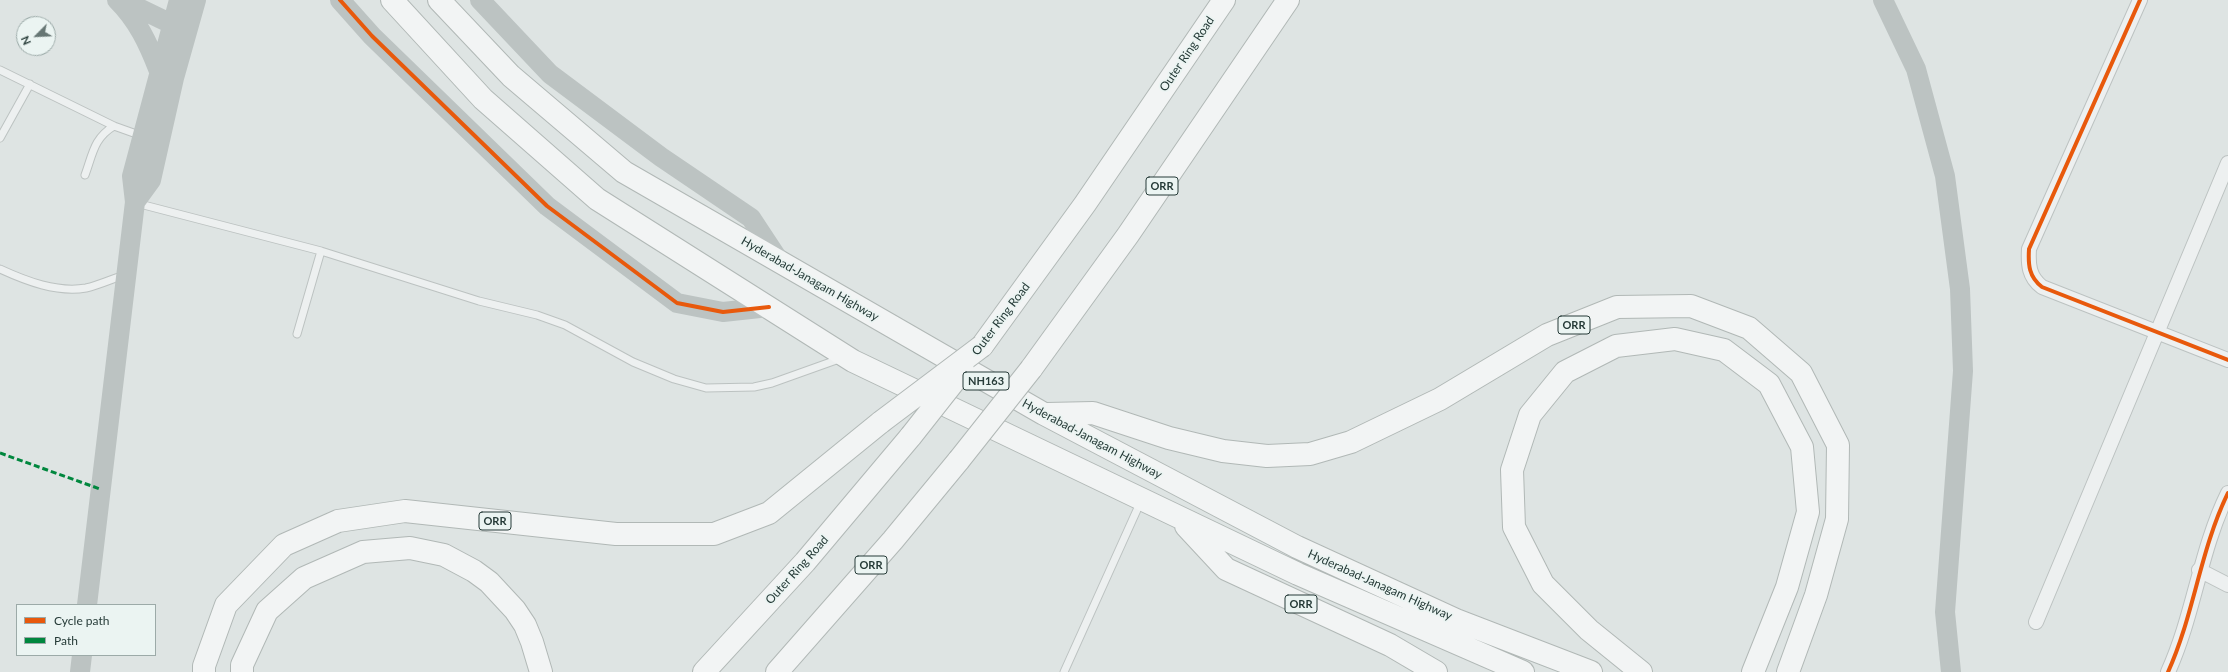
<!DOCTYPE html>
<style>
body{margin:0}
#map{position:relative;width:2228px;height:672px;overflow:hidden;background:#dee4e3;font-family:Lato,sans-serif}
canvas{display:block}
.legend{position:absolute;left:16px;top:604px;width:140px;height:52px;box-sizing:border-box;background:#ebf4f2;border:1px solid #9caaa8;margin:0;padding:5px 7px;list-style:none;font-size:12px;color:#263b38}
.legend li{display:flex;align-items:center;gap:8px;height:20px}
.legend b{width:20px;border:1px solid #9caaa8}
.north{position:absolute;left:16px;top:16px;width:40px;height:40px;box-sizing:border-box;background:#ebf4f2;border:1px solid #9caaa8;border-radius:50%;rotate:246deg;font-size:11px;font-weight:700;line-height:16px;text-align:center;color:#263b38}
.north::after{content:'';display:block;margin:auto;width:14px;height:18px;background:#667674;clip-path:polygon(50% 0,100% 100%,50% 72%,0 100%)}
</style>
<div id="map">
<canvas width="2228" height="672"></canvas>
<ul class="legend">
<li><b style="height:5px;background:#e8590c"></b>Cycle path</li>
<li><b style="height:5px;background:#00873e"></b>Path</li>
</ul>
<div class="north">N</div>
</div>
<script>
const ctx = document.querySelector('canvas').getContext('2d');
ctx.lineJoin = 'round';
function strokePath(path, color, width, dash) {
  ctx.strokeStyle = color;
  ctx.lineWidth = width;
  ctx.lineCap = dash ? 'butt' : 'round';
  ctx.setLineDash(dash || []);
  ctx.stroke(path);
}
function write(font, color, halo, rows, align = 'center') {
  ctx.font = font + ' Lato,sans-serif';
  ctx.lineWidth = 3.5;
  ctx.setLineDash([]);
  ctx.textBaseline = 'middle';
  ctx.strokeStyle = halo;
  ctx.fillStyle = color;
  for (const [text, x, y, turn = 0] of rows) {
    ctx.save();
    ctx.translate(x, y);
    ctx.rotate((+turn || 0) * Math.PI / 180);
    ctx.textAlign = isNaN(turn) ? turn : align;
    if (halo) ctx.strokeText(text, 0, 0);
    ctx.fillText(text, 0, 0);
    ctx.restore();
  }
}
const lane = new Path2D(`
 M0,70L114,126L142,136
 M0,138L30,84
 M85,175C93,153 94,138 114,126
 M136,203L321,251L297,334
 M321,251L479,301L537,315L565,325L633,362L674,379L706,388L754,387L772,383L842,358
 M0,269C26,281 57,293 86,288C99,285 112,279 124,275
 M1064,672L1141,501`);
const street = new Path2D(`
 M2140,0L2029,249C2028,265 2029,277 2042,287L2228,360
 M2199,570L2228,585
 M2036,622L2228,163
 M2168,672C2194,615 2200,550 2228,493`);
const highway = new Path2D(`
 M392,0L483,99L597,199L853,361L1298,574L1523,672
 M439,0L511,76L624,172L1044,414L1297,547L1456,620L1591,672
 M982,346L1085,204L1224,0
 M1031,369L1128,235L1288,0
 M1047,414L1093,413L1169,438L1223,451L1267,456L1310,454L1351,442L1440,399L1547,335L1617,307L1691,306L1749,328L1801,373L1838,445L1837,519L1816,595L1788,672
 M1186,526L1226,569L1390,645L1436,672
 M204,672V666L226,605L284,545L338,521L405,511L616,534H714L769,513L881,422
 M242,672V665L267,611L304,578L363,552L410,548L444,555L474,571L489,582L515,610L525,625L532,642L541,672
 M704,672L805,562L911,436
 M777,672L893,540L959,460
 M1641,672L1589,630L1543,584L1514,527L1512,470L1530,415L1565,372L1616,346L1675,339L1724,350L1769,384L1802,447L1808,512L1787,587L1753,672`);
strokePath(lane, '#bcc2c1', 9);
strokePath(street, '#bcc2c1', 16);
strokePath(highway, '#b1b8b6', 24);
strokePath(lane, '#edf0f0', 7);
strokePath(street, '#edf0f0', 14);
strokePath(new Path2D(`
 M117,0C138,21 148,43 159,71
 M122,0L182,29
 M340,0L372,36L547,206L677,303L723,312L769,307
 M480,0L550,74L661,157L751,218L780,262
 M1883,0L1916,69L1945,176L1960,289L1963,371L1945,612L1951,672
 M135,202L151,180L174,78L196,0
 M87,605L135,202L132,176L179,0
 M80,672L82,655`), '#bcc3c2', 20);
strokePath(highway, '#f2f4f4', 22);
const highwayBridge = new Path2D(`
 M881,422L982,346
 M911,436L963,370
 M959,460L1031,369`);
strokePath(highwayBridge, '#b1b8b6', 24, []);
strokePath(highwayBridge, '#f2f4f4', 22);
strokePath(new Path2D(`
 M0,453L100,489`), '#00873e', 3, [6, 3]);
strokePath(new Path2D(`
 M340,0L372,36L547,206L677,303L723,312L769,307
 M2140,0L2029,249C2028,265 2029,277 2042,287L2228,360
 M2168,672C2194,615 2200,550 2228,493`), '#e8590c', 4);
for (const [x, y, w] of [
 [1162,186,32],
 [1574,325,32],
 [986,381,46],
 [495,521,32],
 [871,565,32],
 [1301,604,32]
]) {
  const box = new Path2D();
  box.roundRect(x - w / 2, y - 9, w, 18, 3);
  ctx.fillStyle = '#ebf4f2';
  ctx.fill(box);
  strokePath(box, '#263b38', 1);
}
write('bold 11px', '#263b38', null, [
 ["ORR",1162,186],
 ["ORR",1574,325],
 ["NH163",986,381],
 ["ORR",495,521],
 ["ORR",871,565],
 ["ORR",1301,604]
]);
write('12px', '#263b38', '#ebf4f2', [
 ["Outer Ring Road",1187,54,-56],
 ["Hyderabad-Janagam Highway",810,279,30],
 ["Outer Ring Road",1001,319,-53],
 ["Hyderabad-Janagam Highway",1092,439,28],
 ["Outer Ring Road",797,570,-48],
 ["Hyderabad-Janagam Highway",1380,585,24]
]);
</script>
